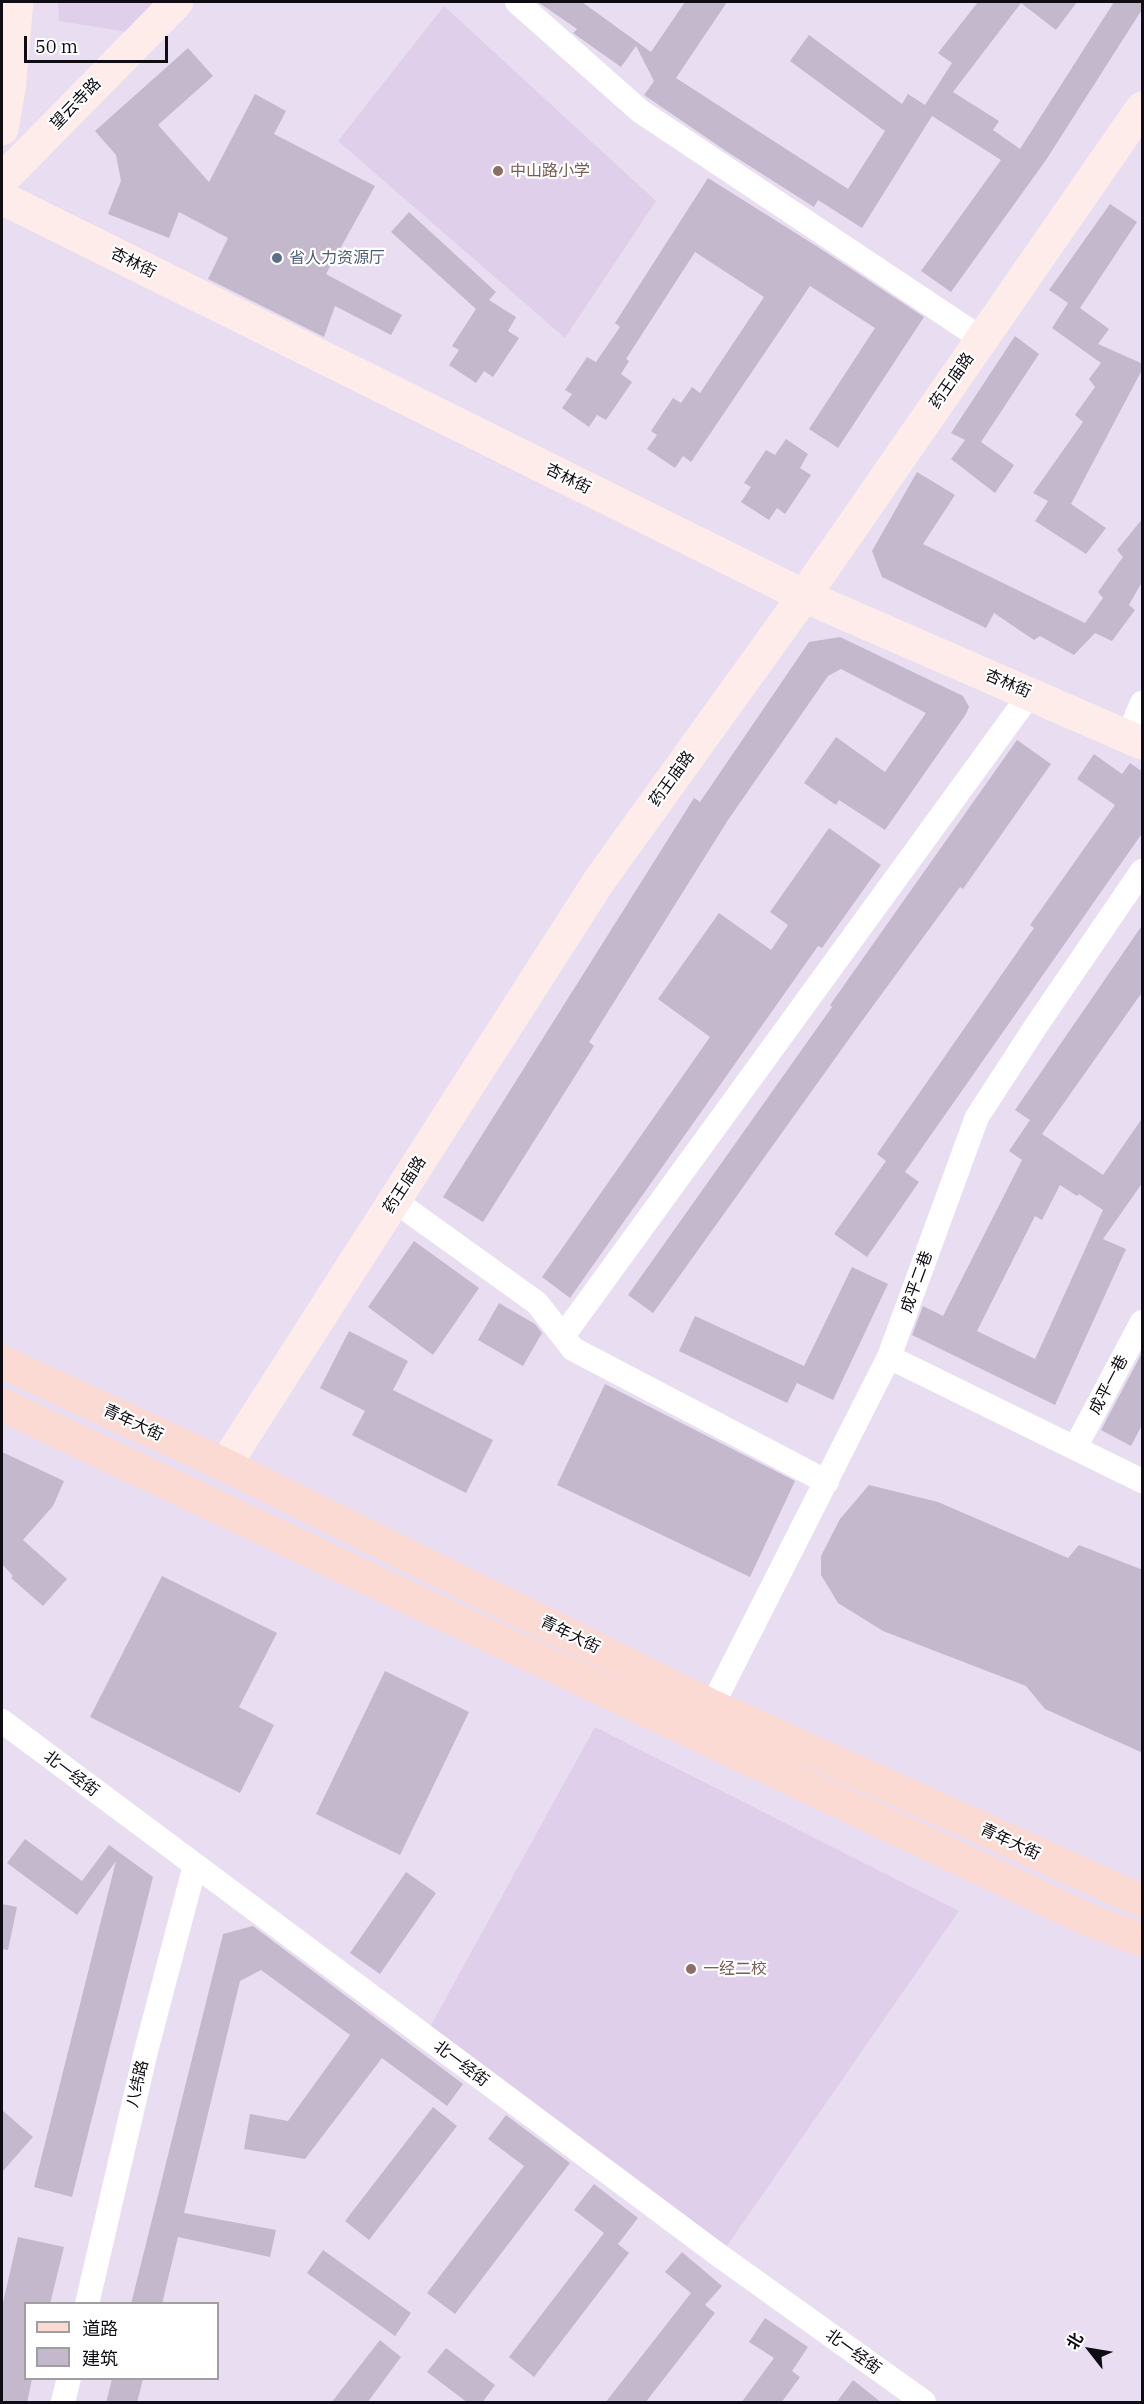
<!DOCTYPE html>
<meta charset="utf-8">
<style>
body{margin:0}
#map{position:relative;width:1144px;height:2404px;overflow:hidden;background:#e9ddf2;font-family:"IBM Plex Serif","Noto Sans SC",serif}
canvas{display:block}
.frame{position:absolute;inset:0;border:3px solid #100c13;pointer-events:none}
.legend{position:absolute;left:24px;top:2302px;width:195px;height:78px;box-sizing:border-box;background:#fff;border:2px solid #9f9ea1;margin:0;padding:8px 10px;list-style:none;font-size:18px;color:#100c13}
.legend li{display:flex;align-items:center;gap:12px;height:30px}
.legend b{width:30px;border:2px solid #9f9ea1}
.north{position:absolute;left:1060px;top:2320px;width:60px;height:60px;-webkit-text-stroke:4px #fff;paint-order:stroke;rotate:301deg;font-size:16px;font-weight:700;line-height:24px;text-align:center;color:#100c13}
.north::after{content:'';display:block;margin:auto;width:21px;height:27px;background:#100c13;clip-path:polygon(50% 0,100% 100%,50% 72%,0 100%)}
.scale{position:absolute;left:24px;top:36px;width:144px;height:27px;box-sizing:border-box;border:3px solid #100c13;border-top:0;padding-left:8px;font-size:18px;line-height:21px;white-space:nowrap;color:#100c13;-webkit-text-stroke:4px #fff;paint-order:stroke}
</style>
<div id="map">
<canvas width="1144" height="2404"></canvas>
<div class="frame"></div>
<ul class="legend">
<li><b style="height:8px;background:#fbdad4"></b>道路</li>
<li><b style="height:16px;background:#c4b8cd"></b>建筑</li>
</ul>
<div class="north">北</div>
<div class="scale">50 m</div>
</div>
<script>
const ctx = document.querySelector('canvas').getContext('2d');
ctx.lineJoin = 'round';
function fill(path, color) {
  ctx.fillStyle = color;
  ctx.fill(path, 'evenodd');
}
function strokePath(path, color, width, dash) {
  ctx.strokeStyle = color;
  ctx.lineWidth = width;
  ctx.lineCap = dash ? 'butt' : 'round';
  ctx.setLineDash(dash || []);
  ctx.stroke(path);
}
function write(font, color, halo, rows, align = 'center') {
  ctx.font = font + ' "IBM Plex Serif","Noto Sans SC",serif';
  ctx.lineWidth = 4.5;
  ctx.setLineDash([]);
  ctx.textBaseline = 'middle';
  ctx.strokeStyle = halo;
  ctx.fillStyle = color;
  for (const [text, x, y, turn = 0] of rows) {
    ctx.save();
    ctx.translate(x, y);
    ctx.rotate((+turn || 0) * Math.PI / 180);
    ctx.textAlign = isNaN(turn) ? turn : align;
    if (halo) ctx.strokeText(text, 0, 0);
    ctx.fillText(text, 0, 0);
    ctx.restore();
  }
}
fill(new Path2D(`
 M58,2H163L127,32L59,21Z
 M444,6L656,201L565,338L338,141Z
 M595,1727L959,1911L720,2256L430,2027Z`), '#dfcfeb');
fill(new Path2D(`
 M538,2H582L651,52L685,2H727L676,78L848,189L885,131L790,61L809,35L902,104L908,94L925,105L952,63L938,53L978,2H1077L1056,30L1021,3L953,92L999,121L993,130L1020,149L1114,2H1143V8L1046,160L951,292L921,271L1001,160L932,116L862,228L818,200L814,207L726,151L644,95L654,81L636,46L621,67L573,33L577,29Z
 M188,48L213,76L158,125L209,182L255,94L286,111L274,134L375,186L326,274L402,315L391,335L335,306L324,337L208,279L228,238L179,212L169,238L108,214L121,181L116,155L95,131Z
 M708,178L821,249L924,317L838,448L809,429L875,328L810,286L691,462L683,456L675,468L647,449L657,435L651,431L673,398L681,403L692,387L700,393L764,297L695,252L626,359L629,361L621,374L632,382L606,420L597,415L589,427L562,408L572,394L565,390L587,357L596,362L620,327L615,323Z
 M1110,204L1137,222L1080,308L1109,329L1098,344L1143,364V368L1071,504L1106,528L1086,554L1035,521L1048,501L1033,493L1083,422L1075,415L1095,387L1089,379L1101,363L1052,328L1068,303L1049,290Z
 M409,212L496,292L489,300L516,317L508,331L519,338L493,377L484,371L476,383L449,365L459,350L452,346L476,309L391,232Z
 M1015,336L1039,354L981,442L1014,465L995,493L951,459L965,440L951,433Z
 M786,439L808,454L800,468L811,475L785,514L777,508L769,520L741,502L751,487L744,483L766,450L775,455Z
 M917,472L955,495L923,544L1085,623L1103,598L1098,592L1123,557L1117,550L1143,518V580L1129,605L1135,610L1112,641L1095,633L1074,655L1040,636L1034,640L994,613L986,628L882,577L872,551Z
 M840,637L963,696L969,707L966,714L885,830L839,800L836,805L804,783L836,737L885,772L926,713L841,669L828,676L728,820L589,1042L594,1046L483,1222L443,1197L694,798L700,802L809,642Z
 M1017,740L1051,764L963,889L960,887L859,1025L653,1313L628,1295L832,1007L830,1005Z
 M1094,754L1122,774L1130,763L1143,772V832L905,1172L919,1182L867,1257L834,1234L886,1161L877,1154L1034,928L1030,925L1115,805L1077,779Z
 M829,828L881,865L822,948L818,946L570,1298L542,1277L710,1037L658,999L719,913L771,950L788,925L770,912Z
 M1143,924V991L1042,1134L1103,1175L1143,1117V1182L1103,1239L1126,1249L1055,1405L912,1335L923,1306L943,1316L1022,1160L1009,1151L1030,1120L1015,1110ZM1060,1185L1077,1196L1079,1194L1103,1210L1035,1359L977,1331L1035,1216L1042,1220Z
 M414,1241L479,1288L433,1355L368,1307Z
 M852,1267L888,1284L833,1400L797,1383L787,1403L679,1351L695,1316L804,1366Z
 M499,1303L535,1324L542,1333L523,1366L478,1340Z
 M349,1331L408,1361L393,1390L493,1440L466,1493L352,1435L365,1411L320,1388Z
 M1143,1351V1423L1131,1446L1101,1430Z
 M605,1384L795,1481L750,1577L557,1485Z
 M2,1452L64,1481L53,1506L23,1540L67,1579L43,1606L11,1578L13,1576L2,1564Z
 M869,1485L938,1502L1068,1558L1079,1545L1143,1570V1753L1045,1709L1026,1686L883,1631L838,1603L821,1575V1556L840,1519Z
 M162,1576L277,1633L239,1707L274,1725L240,1793L90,1717Z
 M385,1671L469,1712L400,1855L316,1814Z
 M25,1839L82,1881L109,1845L153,1877L72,2197L34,2187L116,1861L77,1915L7,1863Z
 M406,1872L436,1893L380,1974L350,1953Z
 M2,1904L17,1907L8,1950L2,1949Z
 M253,1926L463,2084L447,2106L382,2058L305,2159L244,2149L250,2114L288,2121L350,2035L261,1970L240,1981L184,2213L276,2230L270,2257L178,2237L162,2304H131L223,1934Z
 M433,2107L457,2126L369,2240L345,2221Z
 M2,2110L33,2137L2,2172Z
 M506,2115L570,2163L455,2314L427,2293L524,2166L488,2139Z
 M594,2184L638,2218L618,2244L629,2253L534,2377L509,2357L604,2233L574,2210Z
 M18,2237L64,2247L50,2304H26V2379H32L27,2403H2V2307Z
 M323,2250L411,2313L395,2336L307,2273Z
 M682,2252L722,2286L705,2305L715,2313L645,2403H605L691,2293L665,2272Z
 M765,2318L808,2347L792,2371L800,2377L781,2403H741L774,2358L749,2342Z
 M380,2340L401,2357L367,2403H331Z
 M446,2348L495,2385L482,2403H468L427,2372Z
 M112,2379H143L137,2403H106Z
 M853,2380L882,2403H836Z`), '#c4b8cd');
strokePath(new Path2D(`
 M517,2L640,111L982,339
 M1128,736L1142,703
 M395,1201L537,1303L573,1349L827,1482
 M563,1336L1030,694
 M889,1357L1142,1481
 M1075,1448L1142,1322
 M712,1706L889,1357L977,1117L1036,1026L1142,871
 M2,1721L720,2256L924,2402
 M87,2304L146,2051L195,1865
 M63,2402L69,2378`), '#fff', 24);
strokePath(new Path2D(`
 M2,129L9,89L17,2
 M2,180L177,2
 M2,198L804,596L1142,743
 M225,1465L599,881L804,596L1142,108`), '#fdecea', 33);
strokePath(new Path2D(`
 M2,1362L225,1465L712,1706L1142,1901
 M2,1405L1091,1921L1142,1940`), '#fbdad4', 33);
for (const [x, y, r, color] of [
 [498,171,6,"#8d6e63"],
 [277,258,6,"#5c6f8a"],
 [691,1969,6,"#8d6e63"]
]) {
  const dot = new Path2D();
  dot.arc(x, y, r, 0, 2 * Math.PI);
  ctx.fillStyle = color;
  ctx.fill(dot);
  strokePath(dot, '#fff', 2);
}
write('16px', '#100c13', '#fff', [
 ["望云寺路",76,104,-46],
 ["杏林街",133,263,26],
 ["药王庙路",952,381,-55],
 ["杏林街",568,479,26],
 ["杏林街",1008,684,23],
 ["药王庙路",672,779,-54],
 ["药王庙路",405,1185,-57],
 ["成平二巷",917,1282,-70],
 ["成平一巷",1109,1385,-62],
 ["青年大街",133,1423,25],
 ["青年大街",570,1635,26],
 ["北一经街",71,1774,37],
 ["青年大街",1010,1842,25],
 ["北一经街",461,2064,37],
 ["八纬路",138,2084,-77],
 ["北一经街",853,2352,36]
]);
write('16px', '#785e54', '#fff', [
 ["中山路小学",510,171],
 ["一经二校",703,1969]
], 'left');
write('16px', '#4e5e75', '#fff', [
 ["省人力资源厅",289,258]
], 'left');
</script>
